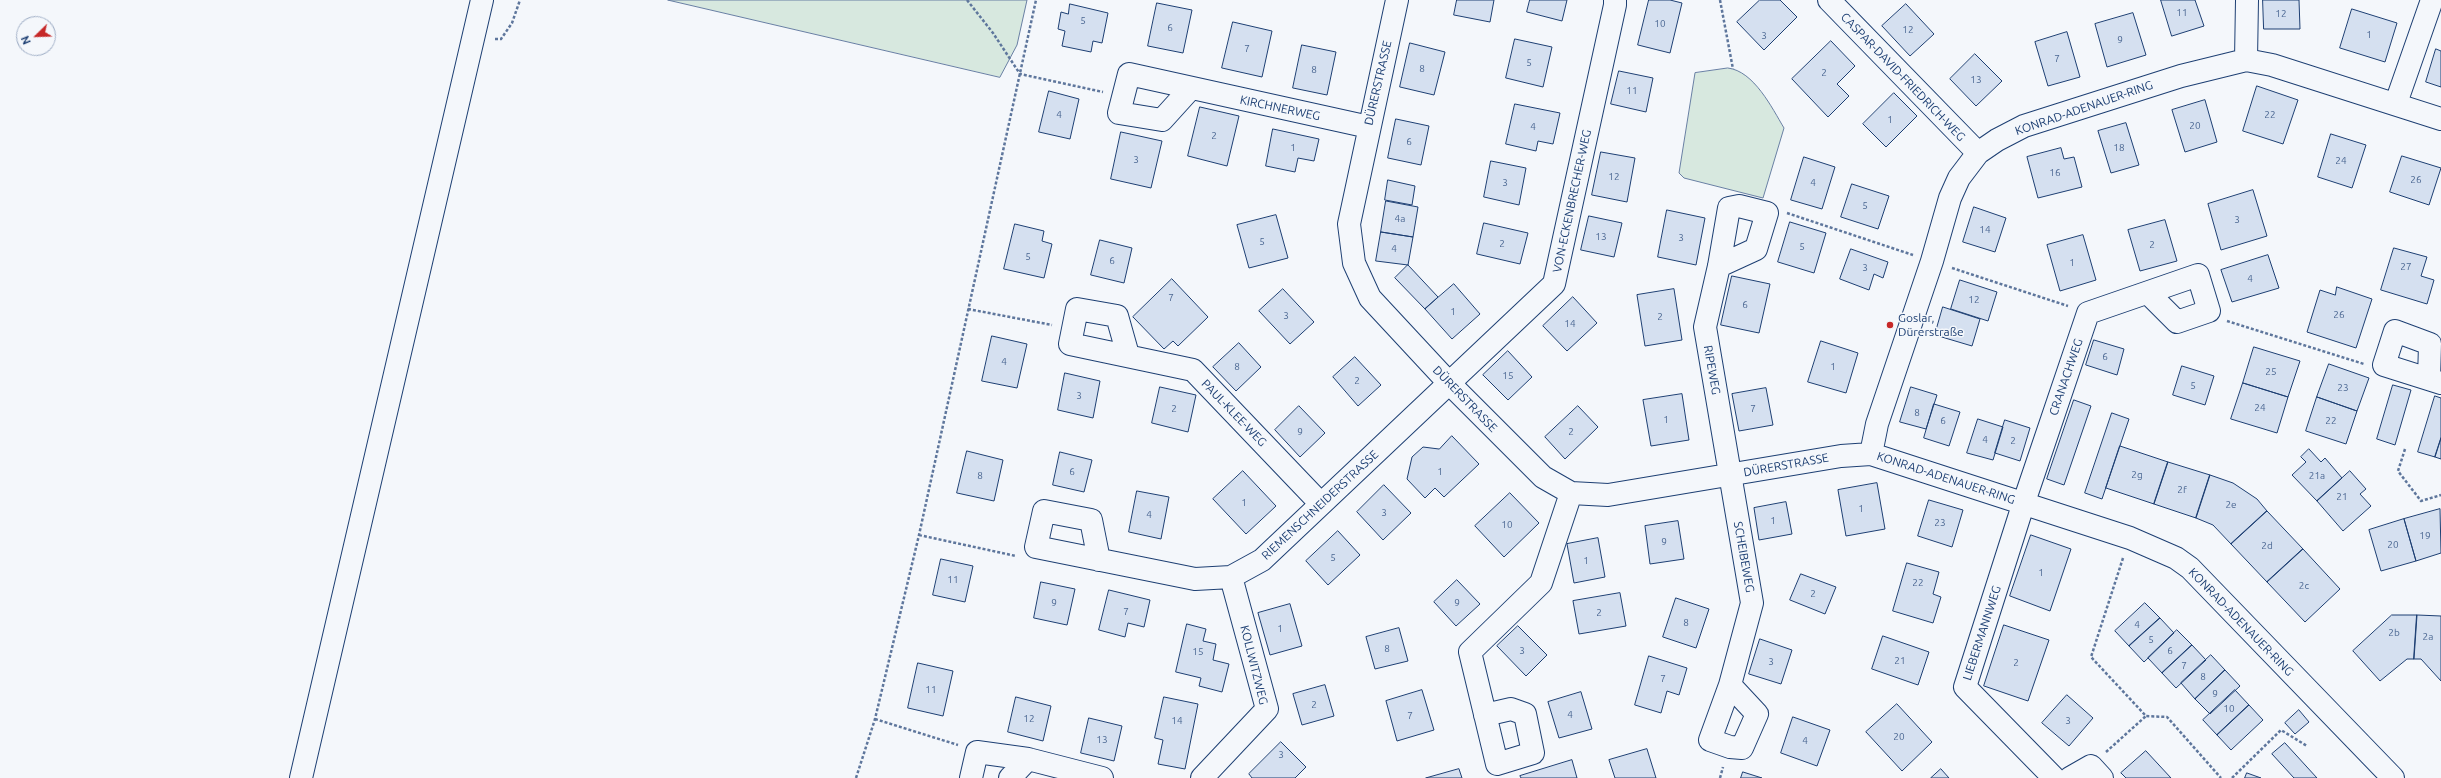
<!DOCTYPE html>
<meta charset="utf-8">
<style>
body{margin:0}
#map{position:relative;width:2441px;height:778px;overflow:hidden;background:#f4f7fb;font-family:Ubuntu,sans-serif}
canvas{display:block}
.north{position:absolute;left:16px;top:16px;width:40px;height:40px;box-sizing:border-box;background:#f4f7fb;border:1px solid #9eadc5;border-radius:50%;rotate:247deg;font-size:11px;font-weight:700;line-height:16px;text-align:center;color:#1d3f73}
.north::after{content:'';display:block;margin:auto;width:14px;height:18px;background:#c62828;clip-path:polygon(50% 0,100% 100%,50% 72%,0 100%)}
</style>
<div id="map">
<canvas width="2441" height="778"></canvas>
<div class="north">N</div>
</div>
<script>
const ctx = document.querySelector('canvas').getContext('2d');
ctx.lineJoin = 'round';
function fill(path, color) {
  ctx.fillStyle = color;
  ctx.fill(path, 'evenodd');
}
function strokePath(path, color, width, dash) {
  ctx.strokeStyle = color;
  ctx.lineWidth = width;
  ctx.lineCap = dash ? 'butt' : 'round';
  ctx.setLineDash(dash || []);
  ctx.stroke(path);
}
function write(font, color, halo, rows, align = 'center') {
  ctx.font = font + ' Ubuntu,sans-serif';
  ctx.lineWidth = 3;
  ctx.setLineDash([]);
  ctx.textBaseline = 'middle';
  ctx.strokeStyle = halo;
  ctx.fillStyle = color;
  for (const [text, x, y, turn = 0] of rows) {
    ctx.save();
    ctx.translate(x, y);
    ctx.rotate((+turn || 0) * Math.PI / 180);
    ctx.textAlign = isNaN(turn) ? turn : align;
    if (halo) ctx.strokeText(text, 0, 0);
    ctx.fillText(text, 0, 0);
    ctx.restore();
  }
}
const green = new Path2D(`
 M668,0H1027L1017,45L1000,77Z
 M1728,68C1754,71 1772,108 1784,128L1763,198L1684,178L1679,173L1695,73Z`);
fill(green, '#d7e8df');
strokePath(green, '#687fa3', 1);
const building = new Path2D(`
 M1457,0H1494L1490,22L1454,15Z
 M1530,0H1567L1562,21L1527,12Z
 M1649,0H1670L1682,3L1670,53L1638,45Z
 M1760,0H1780L1797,17L1764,50L1737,22Z
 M2161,0H2195L2204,26L2172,36Z
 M2263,0H2299L2300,29H2264Z
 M1157,3L1192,10L1183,53L1148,46Z
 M1070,4L1108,13L1102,43L1093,41L1091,52L1062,46L1065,31L1058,29L1061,12L1068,14Z
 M1906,4L1934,34L1910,56L1882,26Z
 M2352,9L2397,23L2385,62L2340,48Z
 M2133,13L2146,55L2107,67L2095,24Z
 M1233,22L1272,31L1262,77L1222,68Z
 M2067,32L2080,77L2048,86L2035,42Z
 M1515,39L1552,47L1543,87L1506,78Z
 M1831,41L1855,66L1837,84L1849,96L1828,117L1792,79Z
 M1410,43L1445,52L1434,95L1400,87Z
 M1302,45L1336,52L1327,95L1293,88Z
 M2436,49L2441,51V87L2426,82Z
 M1975,54L2002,81L1976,106L1950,79Z
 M1619,71L1653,78L1646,112L1611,104Z
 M2257,86L2298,100L2283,144L2243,131Z
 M1049,91L1079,99L1070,139L1039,132Z
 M1894,93L1917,116L1886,147L1863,124Z
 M2205,100L2217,142L2185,152L2172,110Z
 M1515,104L1560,113L1553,144L1538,141L1536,151L1506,144Z
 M1200,107L1239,116L1227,166L1188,156Z
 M1396,119L1429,126L1421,165L1388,158Z
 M2126,123L2139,165L2111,173L2098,131Z
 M1273,129L1319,139L1314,161L1298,158L1295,172L1266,166Z
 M1121,132L1162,141L1151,188L1111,179Z
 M2331,134L2366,145L2352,188L2318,177Z
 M2061,148L2064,159L2074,157L2082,187L2038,198L2027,157Z
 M1601,152L1635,158L1627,202L1592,195Z
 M2402,156L2441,168L2429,205L2390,192Z
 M1804,157L1835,167L1822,209L1791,200Z
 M1491,161L1526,168L1519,205L1484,197Z
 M1388,180L1415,186L1412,205L1385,200Z
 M1852,184L1889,196L1878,229L1841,217Z
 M2253,190L2267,236L2221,250L2208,204Z
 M1386,201L1418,207L1413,237L1381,232Z
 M1974,207L2006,218L1995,252L1963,242Z
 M1667,210L1705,218L1696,265L1658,257Z
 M1276,215L1288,258L1249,268L1237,225Z
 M1589,216L1622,223L1614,257L1581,250Z
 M2165,220L2177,261L2140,271L2128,230Z
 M1790,222L1826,233L1814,273L1778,262Z
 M1484,223L1528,233L1520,264L1477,254Z
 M1015,224L1044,231L1042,241L1052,244L1044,278L1004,269Z
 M1381,232L1413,237L1408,265L1376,261Z
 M2083,235L2096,280L2060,291L2047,245Z
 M1100,240L1132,248L1124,283L1091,275Z
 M2394,248L2427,257L2421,276L2434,280L2427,304L2381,290Z
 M1851,249L1888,262L1883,278L1874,274L1869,290L1840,279Z
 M2268,255L2279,288L2232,302L2221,270Z
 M1408,265L1438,297L1425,309L1395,278Z
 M1732,276L1770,284L1759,333L1721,325Z
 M1172,279L1208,317L1178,346L1173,341L1164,349L1133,317Z
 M1960,280L1997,292L1988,321L1951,309Z
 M1454,284L1480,314L1452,339L1425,309Z
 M2337,287L2372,299L2356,348L2307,332L2320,290L2335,295Z
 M1283,289L1314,322L1290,344L1259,311Z
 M1674,289L1682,340L1645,346L1637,295Z
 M1573,297L1597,323L1567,351L1543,326Z
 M1943,307L1980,319L1972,346L1935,335Z
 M992,336L1027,344L1017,388L982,381Z
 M2094,340L2124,349L2117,375L2086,365Z
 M1821,341L1858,353L1846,393L1808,382Z
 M1239,343L1261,367L1236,391L1213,367Z
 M2254,347L2300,361L2288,397L2243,383Z
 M1508,351L1532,377L1508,400L1483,375Z
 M1355,357L1381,385L1358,406L1333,377Z
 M2329,364L2369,378L2357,411L2317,397Z
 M2182,366L2214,376L2205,405L2173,395Z
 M1065,373L1100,381L1093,418L1058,410Z
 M2243,383L2288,397L2277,433L2231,419Z
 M2393,385L2411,390L2395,445L2377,439Z
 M1160,387L1196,395L1188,432L1152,423Z
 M1911,387L1937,395L1926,429L1900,422Z
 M1766,388L1773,425L1739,431L1732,394Z
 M1682,394L1689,440L1651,446L1643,400Z
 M2435,396L2441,398V438L2435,457L2418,452Z
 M2317,397L2357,411L2346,444L2306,431Z
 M2074,400L2091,406L2064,485L2047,479Z
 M1934,404L1960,412L1949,446L1924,438Z
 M1299,406L1325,433L1300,457L1275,430Z
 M1578,406L1598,427L1565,459L1545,437Z
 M2112,413L2129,419L2102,499L2085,493Z
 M1978,419L2003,427L1993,460L1967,453Z
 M2005,420L2030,428L2020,461L1995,453Z
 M1452,436L1479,464L1444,497L1435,488L1425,498L1407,479L1412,457L1423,447L1439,449Z
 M2441,438V459L2435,457Z
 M2120,446L2168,462L2154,504L2106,488Z
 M2309,449L2321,462L2325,458L2342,478L2317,501L2292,475L2306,462L2301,457Z
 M967,451L1003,460L994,501L957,493Z
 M1060,452L1092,460L1084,492L1053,485Z
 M2168,462L2210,475L2196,518L2154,504Z
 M1243,471L1276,506L1246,534L1213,499Z
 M2350,471L2366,489L2360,494L2371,506L2343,531L2317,501Z
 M2210,475L2233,483L2257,499L2267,511L2231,544L2213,525L2196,518Z
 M1877,483L1885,529L1846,536L1838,490Z
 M1384,485L1411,513L1383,540L1357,512Z
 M1137,491L1169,497L1161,539L1129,532Z
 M1510,493L1539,523L1504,557L1475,526Z
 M1929,500L1963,510L1952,547L1918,536Z
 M1786,502L1792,534L1759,540L1754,508Z
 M2440,509L2441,553L2416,561L2404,519Z
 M2267,511L2303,549L2267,582L2231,544Z
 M2404,519L2416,561L2381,571L2369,530Z
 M1678,521L1684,559L1650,564L1645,526Z
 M1338,531L1360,555L1328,585L1306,561Z
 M2031,535L2071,549L2050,611L2010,596Z
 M1598,538L1605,577L1574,583L1567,544Z
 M2303,549L2340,589L2305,622L2267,582Z
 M941,559L973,566L965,602L933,595Z
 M1907,563L1939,572L1933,594L1941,597L1933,623L1893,611Z
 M1801,574L1836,587L1825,614L1790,600Z
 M1457,580L1480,604L1456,626L1434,602Z
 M1041,582L1075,589L1067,625L1034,618Z
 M1109,590L1150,600L1144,627L1128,623L1125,637L1099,630Z
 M1620,593L1626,626L1579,634L1573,601Z
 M1676,598L1709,609L1696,648L1663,637Z
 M2145,603L2160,618L2129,646L2115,631Z
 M1290,604L1302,646L1270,655L1258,613Z
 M2392,615H2417L2414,659H2407L2380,681L2353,651Z
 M2417,615L2441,616V681L2421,659H2414Z
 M2160,618L2174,633L2144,662L2129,646Z
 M1187,624L1206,629L1203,641L1216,644L1213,660L1229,664L1222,692L1199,686L1201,678L1176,672Z
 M2004,625L2049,640L2028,701L1984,686Z
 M1518,626L1547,655L1526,676L1497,646Z
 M1399,628L1408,661L1375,669L1366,637Z
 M2177,630L2192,645L2162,673L2148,658Z
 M1883,636L1929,652L1918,685L1872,669Z
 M1760,639L1792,650L1781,684L1749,674Z
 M2192,645L2206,660L2176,688L2162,673Z
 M2211,655L2225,670L2195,699L2181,683Z
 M1649,656L1687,668L1679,695L1667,691L1661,713L1635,705Z
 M918,663L953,671L943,716L908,708Z
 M2225,670L2240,686L2210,714L2195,699Z
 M1325,685L1334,716L1302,725L1293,694Z
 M1422,690L1434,730L1397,741L1386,701Z
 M2235,690L2249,705L2217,735L2203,720Z
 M1581,692L1592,729L1559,738L1548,702Z
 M2067,695L2093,718L2069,746L2042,723Z
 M1016,697L1051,706L1043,741L1008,732Z
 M1164,697L1198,704L1185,769L1158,764L1163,740L1155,738Z
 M1897,704L1932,742L1902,771L1866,732Z
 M2249,705L2263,720L2231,750L2217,735Z
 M2299,710L2309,722L2295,734L2285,723Z
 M1793,717L1830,730L1817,766L1781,753Z
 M1089,718L1122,726L1114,761L1081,753Z
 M1281,742L1306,767L1295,778H1252L1249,774Z
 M2285,743L2317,778H2294L2272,754Z
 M1647,749L1656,778H1615L1609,760Z
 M2146,751L2171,778H2126L2121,773Z
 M1572,760L1577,778H1521L1520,776Z
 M1459,769L1462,778H1426Z
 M1941,769L1949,778H1931Z
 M1743,772L1762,778H1741Z
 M2247,773L2261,778H2245Z`);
fill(building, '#d5e0f0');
strokePath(building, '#1d3f73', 1);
const minor = new Path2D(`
 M1397,0L1349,224L1354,263L1370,298L1449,383L1543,477L1571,493L1608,495L1841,456L1871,454
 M1829,0L1978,153
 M2246,60L2247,0
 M1191,88L1162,120L1119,113L1129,74L1369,127
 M2396,103L2432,0
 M1719,266L1756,249L1767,213L1739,206L1729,208L1719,266L1705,327L1752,603L1730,685L1710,740L1730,747L1742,748L1757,714L1730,685
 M1128,355L1117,316L1077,309L1070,344L1193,370L1321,504
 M2429,379L2430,344L2395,331L2384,365L2441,383
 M1099,560L1091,520L1044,511L1036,547L1195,579L1231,577L1262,560L1554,284L1615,5V0
 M1485,715L1511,709L1525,714L1533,753L1497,764L1470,652L1541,583L1571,493
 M301,778L482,0
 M971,778L977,752L1028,759L1102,778
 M1010,778L1028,759
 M1202,778L1267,709L1231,577
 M2054,778L1965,687L2024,502L2088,313L2198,275L2209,311L2177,322L2148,293
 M2070,778L2091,766L2102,778
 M2393,778L2190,568L2176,558L2130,538L1871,454L1877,424L1932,261L1950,198L1959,178L1978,153L1997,140L2024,126L2181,76L2246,60L2272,65L2441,119`);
strokePath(minor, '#1d3f73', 24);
strokePath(new Path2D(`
 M967,0L993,33L1020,74L1103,92
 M1720,0L1733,69
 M495,39H501L512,23L520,0
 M1787,213L1913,255
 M1952,268L2068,306
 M968,309L1052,325
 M2227,321L2364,364
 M2405,449L2398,471L2421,501L2441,495
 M919,535L1016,556
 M2123,558L2091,657L2146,716L2167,717L2221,778
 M875,719L958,745
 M2106,752L2146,716
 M856,778L875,719L919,535L1036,0
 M1720,778L1723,767
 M2232,778L2281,730L2307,746`), '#5e769c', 2.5, [3, 2]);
strokePath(minor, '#f4f7fb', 22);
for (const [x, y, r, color] of [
 [1890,325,4,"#c62828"]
]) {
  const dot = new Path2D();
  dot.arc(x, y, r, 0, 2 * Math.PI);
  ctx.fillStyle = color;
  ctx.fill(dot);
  strokePath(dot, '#f4f7fb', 1.5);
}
write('10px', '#4b6792', null, [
 ["11",2182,13],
 ["12",2281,14],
 ["5",1083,21],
 ["10",1660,24],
 ["6",1170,28],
 ["12",1908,30],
 ["1",2369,35],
 ["3",1764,36],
 ["9",2120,40],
 ["7",1247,49],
 ["7",2057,59],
 ["5",1529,63],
 ["8",1422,69],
 ["8",1314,70],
 ["2",1824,73],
 ["13",1976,80],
 ["11",1632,91],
 ["4",1059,115],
 ["22",2270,115],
 ["1",1890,120],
 ["20",2195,126],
 ["4",1533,127],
 ["2",1214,136],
 ["6",1409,142],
 ["1",1293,148],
 ["18",2119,148],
 ["3",1136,160],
 ["24",2341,161],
 ["16",2055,173],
 ["12",1614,177],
 ["26",2416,180],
 ["3",1505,183],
 ["4",1813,183],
 ["5",1865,206],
 ["4a",1400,219],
 ["3",2237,220],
 ["14",1985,230],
 ["13",1601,237],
 ["3",1681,238],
 ["5",1262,242],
 ["2",1502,244],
 ["2",2152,245],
 ["5",1802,247],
 ["4",1394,249],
 ["5",1028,257],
 ["6",1112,261],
 ["1",2072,263],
 ["27",2406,267],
 ["3",1865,268],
 ["4",2250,279],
 ["7",1171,298],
 ["12",1974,300],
 ["6",1745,305],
 ["1",1453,312],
 ["26",2339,315],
 ["3",1286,316],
 ["2",1660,317],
 ["14",1570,324],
 ["6",2105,357],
 ["4",1004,362],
 ["8",1237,367],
 ["1",1833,367],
 ["25",2271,372],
 ["15",1508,376],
 ["2",1357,381],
 ["5",2193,386],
 ["23",2343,388],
 ["3",1079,396],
 ["24",2260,408],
 ["2",1174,409],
 ["7",1753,409],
 ["8",1917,413],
 ["1",1666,420],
 ["6",1943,421],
 ["22",2331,421],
 ["9",1300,432],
 ["2",1571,432],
 ["4",1985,440],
 ["2",2013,441],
 ["6",1072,472],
 ["1",1440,472],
 ["2g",2137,475],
 ["8",980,476],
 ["21a",2317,476],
 ["2f",2182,490],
 ["21",2342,497],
 ["1",1244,503],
 ["2e",2231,505],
 ["1",1861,509],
 ["3",1384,513],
 ["4",1149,515],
 ["1",1773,521],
 ["23",1940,523],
 ["10",1507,525],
 ["19",2425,536],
 ["9",1664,542],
 ["20",2393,545],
 ["2d",2267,546],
 ["5",1333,558],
 ["1",1586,561],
 ["1",2041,573],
 ["11",953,580],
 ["22",1918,583],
 ["2c",2304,586],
 ["2",1813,594],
 ["9",1054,603],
 ["9",1457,603],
 ["7",1126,612],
 ["2",1599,613],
 ["8",1686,623],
 ["4",2137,625],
 ["1",1280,629],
 ["2b",2394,633],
 ["2a",2428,637],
 ["5",2151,640],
 ["8",1387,649],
 ["3",1522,651],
 ["6",2170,651],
 ["15",1198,652],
 ["21",1900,661],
 ["3",1771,662],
 ["2",2016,663],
 ["7",2184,666],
 ["8",2203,677],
 ["7",1663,679],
 ["11",931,690],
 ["9",2215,694],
 ["2",1314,705],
 ["10",2229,709],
 ["4",1570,715],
 ["7",1410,716],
 ["12",1029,719],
 ["14",1177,721],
 ["3",2068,721],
 ["20",1899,737],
 ["13",1102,740],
 ["4",1805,741],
 ["3",1281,755]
]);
write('12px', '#1d3f73', '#f4f7fb', [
 ["CASPAR-DAVID-FRIEDRICH-WEG",1903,77,46],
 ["DÜRERSTRASSE",1378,83,-77],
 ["KIRCHNERWEG",1280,108,12],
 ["KONRAD-ADENAUER-RING",2084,108,-19],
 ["VON-ECKENBRECHER-WEG",1572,201,-78],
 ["RIPEWEG",1712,370,80],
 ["CRANACHWEG",2066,377,-71],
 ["DÜRERSTRASSE",1465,399,46],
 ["PAUL-KLEE-WEG",1234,413,46],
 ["DÜRERSTRASSE",1786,465,-10],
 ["KONRAD-ADENAUER-RING",1946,478,18],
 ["RIEMENSCHNEIDERSTRASSE",1320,505,-43],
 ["SCHEIBEWEG",1744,557,80],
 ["KONRAD-ADENAUER-RING",2241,622,46],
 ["LIEBERMANNWEG",1982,633,-72],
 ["KOLLWITZWEG",1254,665,76]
]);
write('12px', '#1d3f73', '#f4f7fb', [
 ["Goslar,",1898,318],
 ["Dürerstraße",1898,332]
], 'left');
</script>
